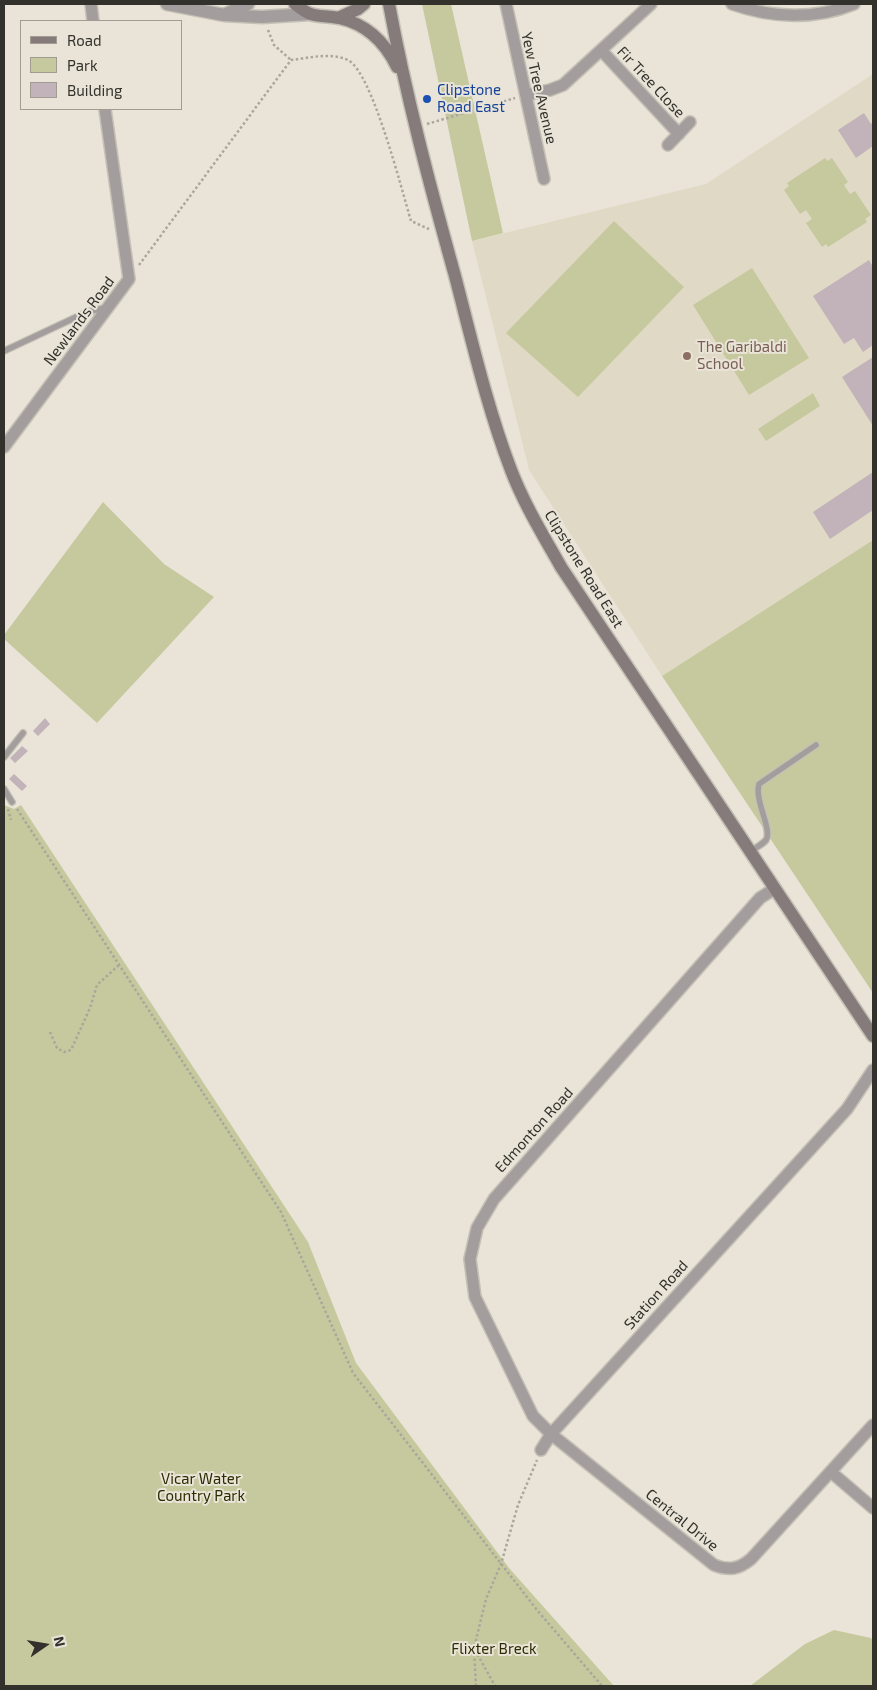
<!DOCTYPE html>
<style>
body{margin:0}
#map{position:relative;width:877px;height:1690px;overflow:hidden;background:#e9e4d7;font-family:"Exo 2",sans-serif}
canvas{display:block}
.frame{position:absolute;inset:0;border:5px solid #32312c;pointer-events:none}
.legend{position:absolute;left:20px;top:20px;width:162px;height:90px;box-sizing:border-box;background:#e9e4d7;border:1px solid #a09c93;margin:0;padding:6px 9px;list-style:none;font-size:15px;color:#32312c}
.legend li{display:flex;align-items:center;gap:10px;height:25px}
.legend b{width:25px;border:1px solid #a09c93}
.north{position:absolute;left:20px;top:1620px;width:50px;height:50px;-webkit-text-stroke:4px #e9e4d7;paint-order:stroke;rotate:77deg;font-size:14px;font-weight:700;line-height:20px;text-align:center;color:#32312c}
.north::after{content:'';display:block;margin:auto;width:18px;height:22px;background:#32312c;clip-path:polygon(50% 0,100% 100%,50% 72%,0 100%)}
</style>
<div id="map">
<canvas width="877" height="1690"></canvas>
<div class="frame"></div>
<ul class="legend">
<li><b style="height:6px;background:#857b7b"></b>Road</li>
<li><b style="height:14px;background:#c6c99e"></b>Park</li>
<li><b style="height:14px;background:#c2b3ba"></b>Building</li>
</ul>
<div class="north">N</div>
</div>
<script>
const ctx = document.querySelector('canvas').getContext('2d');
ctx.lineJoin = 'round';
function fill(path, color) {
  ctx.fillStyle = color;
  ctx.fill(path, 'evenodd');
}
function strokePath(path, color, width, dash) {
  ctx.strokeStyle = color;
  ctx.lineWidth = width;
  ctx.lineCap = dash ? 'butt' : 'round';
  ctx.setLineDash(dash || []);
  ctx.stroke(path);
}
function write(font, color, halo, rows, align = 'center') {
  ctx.font = font + ' "Exo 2",sans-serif';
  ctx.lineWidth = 4;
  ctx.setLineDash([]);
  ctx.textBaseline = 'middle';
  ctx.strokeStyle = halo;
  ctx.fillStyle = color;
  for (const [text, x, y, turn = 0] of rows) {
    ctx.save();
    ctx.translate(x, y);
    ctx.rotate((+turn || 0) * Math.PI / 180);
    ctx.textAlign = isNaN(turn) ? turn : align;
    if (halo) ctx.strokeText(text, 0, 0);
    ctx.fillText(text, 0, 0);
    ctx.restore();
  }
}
fill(new Path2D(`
 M873,74V540L662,676L529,470L472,241L706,184Z`), '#e0d9c5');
fill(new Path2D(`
 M422,4H451L503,233L472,241Z
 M825,158L827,161L832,158L848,182L844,185L850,194L855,191L871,215L865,219L867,222L828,247L826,244L822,247L806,223L812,219L806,210L800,214L784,190L789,186L787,183Z
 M614,221L684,287L578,397L506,333Z
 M752,268L809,358L749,395L693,305Z
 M813,393L820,406L766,441L758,429Z
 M103,502L164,564L214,597L97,723L4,639V635Z
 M873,540V993L662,676Z
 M4,805L14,809L21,805L308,1242L356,1363L509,1568L614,1686H4Z
 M834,1630L871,1638L873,1640V1686H750L805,1644Z`), '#c6c99e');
fill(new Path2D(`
 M864,113L871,124L873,122V146L856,158L838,130Z
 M869,260L873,267V345L863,352L854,338L844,344L813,296Z
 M873,357V426L842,377Z
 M873,472V510L830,539L813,512Z
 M45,718L50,724L38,736L33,731Z
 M22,746L28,751L15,763L10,758Z
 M14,774L27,786L22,791L9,779Z`), '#c2b3ba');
const service = new Path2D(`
 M4,351L87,312L105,308
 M4,757L23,733
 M4,789L12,802
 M750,852C755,848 763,844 766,840C773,830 754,801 759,784L816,745`);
const minor = new Path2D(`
 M91,4L93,21
 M506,4L544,179
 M732,4C771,18 815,20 854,4
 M601,50L679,134
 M526,95L550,90L563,85L651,4
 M668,145L690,122
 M4,447L129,279L105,109
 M774,889L760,898L494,1199L477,1228L470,1259L475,1297L533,1416L551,1434L714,1565C729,1571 739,1569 751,1559L873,1425
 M541,1450L551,1434L847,1109L873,1070
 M831,1472L873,1508`);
const tertiary = new Path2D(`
 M167,4L224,15L262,17L310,14
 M226,14L248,4`);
const secondary = new Path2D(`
 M295,4C314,20 318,14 339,18C366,24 385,42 397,67
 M389,4C406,96 430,186 455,276C472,341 487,407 511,470C524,504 543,535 561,567L873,1036
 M338,18L358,9L364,4`);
strokePath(service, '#c4c0b5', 8);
strokePath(minor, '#c4c0b5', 14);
strokePath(tertiary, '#c4c0b5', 15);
strokePath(secondary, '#c4c0b5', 15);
strokePath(new Path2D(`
 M268,30L274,45L291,60
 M427,124L515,98
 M139,265L291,60C310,58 329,52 348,60C372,72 402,191 411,221L429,229
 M8,809L11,820
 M17,809L281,1212L353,1373L537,1610L602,1686
 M50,1032L57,1048L64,1052L71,1050L90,1008L97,985L119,965
 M475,1650L495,1686
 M476,1686L474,1648L486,1599L501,1564L518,1505L537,1460`), '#aaa69c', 2.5, [2.5, 2.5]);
strokePath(service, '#a49d9d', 5.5);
strokePath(minor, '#a49d9d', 11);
strokePath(tertiary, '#a49d9d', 12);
strokePath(secondary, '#857b7b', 12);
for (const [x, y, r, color] of [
 [427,99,5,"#1a4fb4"],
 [687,356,5,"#8d6e63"]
]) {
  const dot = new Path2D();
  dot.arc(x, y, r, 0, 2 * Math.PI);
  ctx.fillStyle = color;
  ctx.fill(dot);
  strokePath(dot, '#e9e4d7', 2);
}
write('15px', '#32312c', '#e9e4d7', [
 ["Fir Tree Close",651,82,47],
 ["Yew Tree Avenue",539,88,77],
 ["Newlands Road",79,321,-53],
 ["Clipstone Road East",584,569,58],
 ["Edmonton Road",534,1130,-48],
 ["Station Road",656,1295,-48],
 ["Central Drive",682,1520,39]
]);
write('15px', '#164399', '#e9e4d7', [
 ["Clipstone",437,90],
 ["Road East",437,107]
], 'left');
write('15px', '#785e54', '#e9e4d7', [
 ["The Garibaldi",697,347],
 ["School",697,364]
], 'left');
write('15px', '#2b2c00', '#e9e4d7', [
 ["Vicar Water",201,1479],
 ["Country Park",201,1496],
 ["Flixter Breck",494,1649]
]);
</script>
